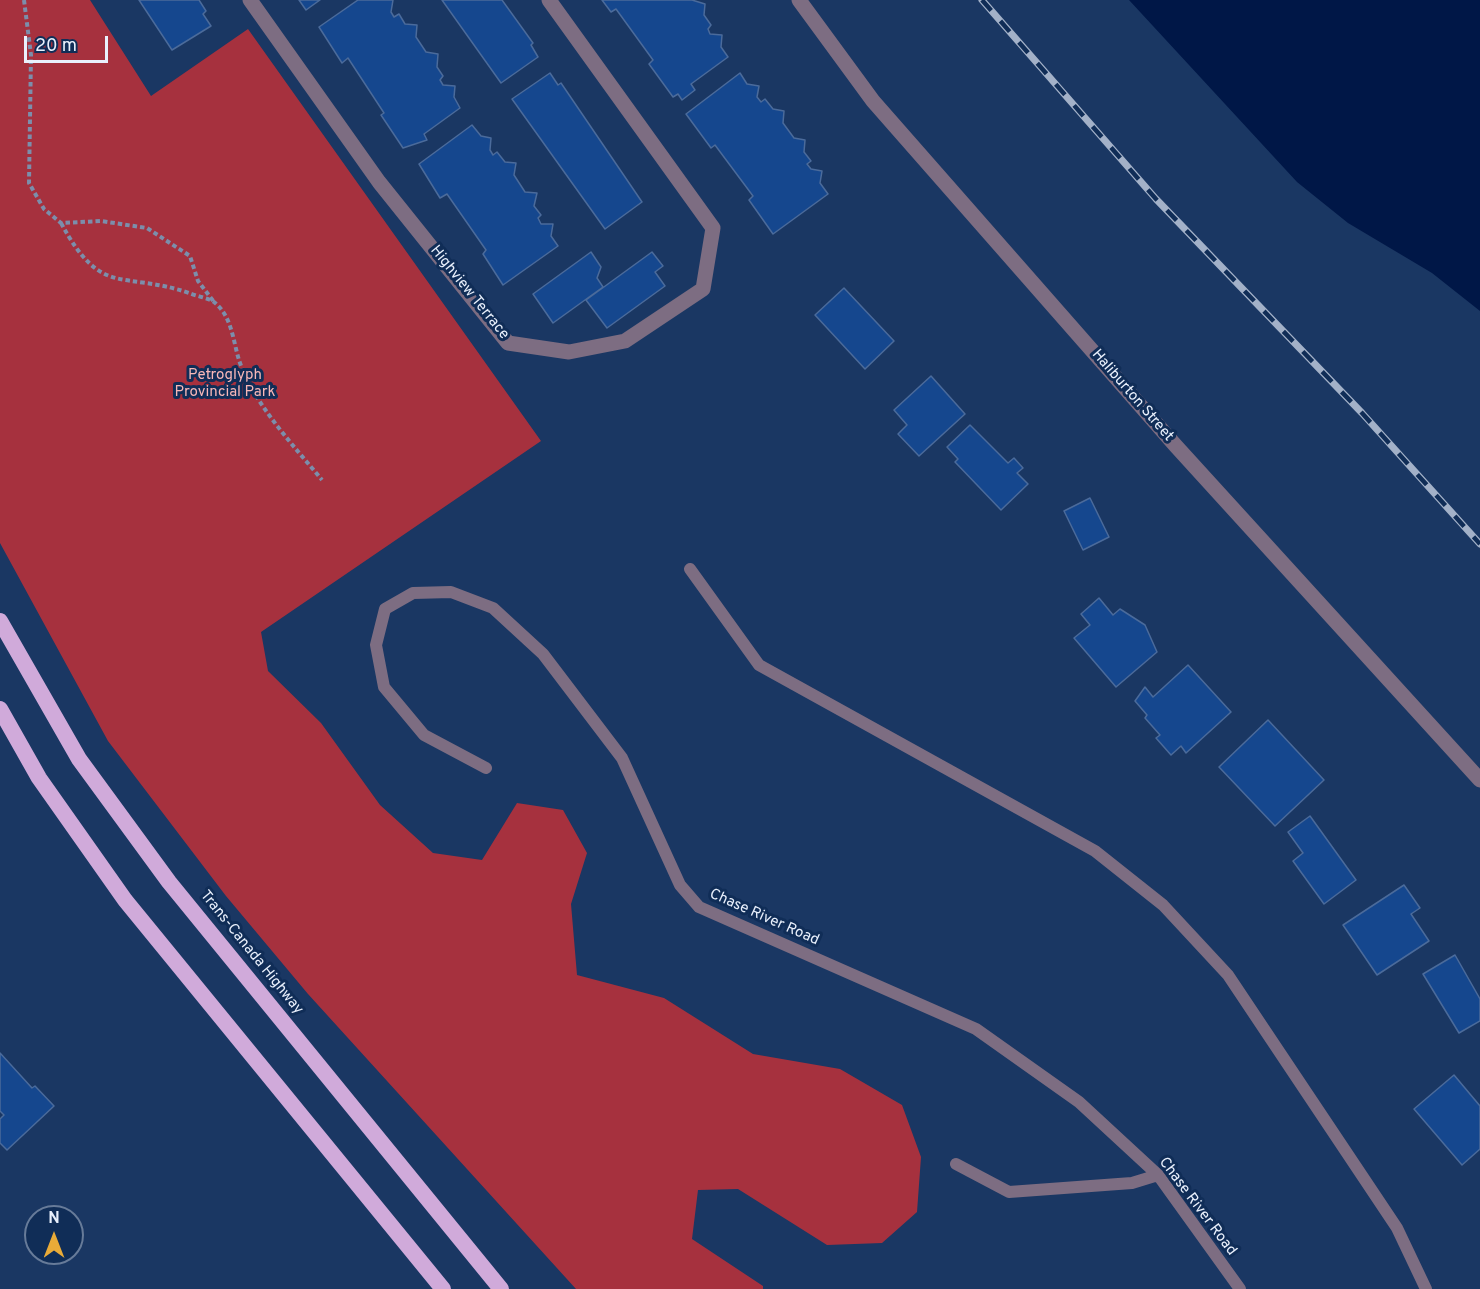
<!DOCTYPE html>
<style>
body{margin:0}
#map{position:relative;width:1480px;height:1289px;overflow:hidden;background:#1a3763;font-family:Overpass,sans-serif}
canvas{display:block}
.north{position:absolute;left:24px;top:1205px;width:60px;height:60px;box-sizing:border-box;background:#102d57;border:2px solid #677b99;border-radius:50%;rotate:0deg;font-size:16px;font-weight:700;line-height:24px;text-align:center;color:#e9f0fc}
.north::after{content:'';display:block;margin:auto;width:21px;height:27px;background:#e9ab38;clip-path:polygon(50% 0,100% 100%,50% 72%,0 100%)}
.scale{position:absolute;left:24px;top:36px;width:84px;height:27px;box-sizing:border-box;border:3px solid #e9f0fc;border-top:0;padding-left:8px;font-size:18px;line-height:21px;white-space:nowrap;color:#e9f0fc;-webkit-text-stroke:4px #102d57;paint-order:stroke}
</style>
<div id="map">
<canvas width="1480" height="1289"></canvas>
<div class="north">N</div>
<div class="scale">20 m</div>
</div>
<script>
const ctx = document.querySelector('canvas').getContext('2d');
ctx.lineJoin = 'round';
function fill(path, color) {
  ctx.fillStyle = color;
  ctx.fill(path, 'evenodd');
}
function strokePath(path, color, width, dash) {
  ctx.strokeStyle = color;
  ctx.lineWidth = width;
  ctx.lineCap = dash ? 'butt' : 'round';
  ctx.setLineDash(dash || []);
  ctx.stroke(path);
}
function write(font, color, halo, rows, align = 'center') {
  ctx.font = font + ' Overpass,sans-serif';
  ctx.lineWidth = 6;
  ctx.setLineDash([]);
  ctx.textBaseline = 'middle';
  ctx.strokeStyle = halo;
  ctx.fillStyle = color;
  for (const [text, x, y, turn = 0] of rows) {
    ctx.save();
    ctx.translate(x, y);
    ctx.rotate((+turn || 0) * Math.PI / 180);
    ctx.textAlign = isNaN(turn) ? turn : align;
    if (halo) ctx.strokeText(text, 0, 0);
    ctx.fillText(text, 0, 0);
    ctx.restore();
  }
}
fill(new Path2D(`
 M0,0H90L151,96L248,29L541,441L261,632L268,671L321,723L380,805L433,853L482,860L517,803L563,810L587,853L571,904L577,975L664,998L753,1054L840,1069L902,1105L921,1157L917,1212L882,1243L827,1245L738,1189L698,1190L692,1239L763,1286V1289H576L308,994L226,896L108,741L0,543Z`), '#a6313e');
fill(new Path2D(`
 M1129,0H1480V311L1432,273L1348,223L1297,182Z`), '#001747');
const building = new Path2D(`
 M139,0H199L206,11L203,14L211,26L172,50Z
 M299,0H320L306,10Z
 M358,0H393L391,12L394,17L399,14L405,24L417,25L416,37L426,52L438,54L437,67L443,76L440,80L443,85L455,86L454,97L460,108L424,134L427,140L403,148L381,115L384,113L348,58L342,63L319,27Z
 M442,0H502L533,43L531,45L538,57L501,83Z
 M602,0H692L705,4L704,15L711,25L708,29L710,34L722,35L721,47L728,57L691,84L695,90L682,100L678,94L673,97L649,64L653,60L616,9L611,12Z
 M550,73L558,85L561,83L642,202L605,229L512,99Z
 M740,73L747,84L759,86L757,97L761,102L765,99L773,109L784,111L783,123L794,138L805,140L804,152L811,161L807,164L811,169L822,171L820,183L828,194L773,234L749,200L753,196L715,145L711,148L686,114Z
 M472,125L481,136L491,138L490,150L493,155L497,152L505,162L516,163L514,175L525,192L537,193L534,206L541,215L538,218L541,224H553L551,236L558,246L503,285L483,254L486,250L447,194L440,198L419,164Z
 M591,252L601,267L597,278L603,287L553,323L533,294Z
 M652,252L663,266L655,272L665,286L607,328L586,300Z
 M844,288L894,341L865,369L815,315Z
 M931,376L965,414L919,456L898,434L907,425L894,410Z
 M970,425L1008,463L1014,458L1023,468L1017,473L1028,484L1001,510L955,462L958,459L947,447Z
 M1090,498L1109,537L1083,550L1064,511Z
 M1099,598L1113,615L1120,609L1145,625L1157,652L1116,687L1074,638L1090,625L1081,614Z
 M1188,665L1231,712L1186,753L1181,746L1171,755L1156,738L1160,735L1145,718L1147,715L1135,701L1145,687L1153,697Z
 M1268,720L1324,780L1275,826L1219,767Z
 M1310,816L1356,880L1324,904L1293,861L1303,853L1288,832Z
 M1404,885L1420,908L1411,914L1429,941L1377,975L1343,925Z
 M1455,955L1480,999V1021L1459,1033L1423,974Z
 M0,1053L32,1088L35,1086L54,1106L7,1150L0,1143V1119L4,1115L0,1111Z
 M1454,1075L1480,1106V1149L1462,1165L1414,1109Z`);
fill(building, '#15478e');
strokePath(building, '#4b6b9b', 1.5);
strokePath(new Path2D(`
 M24,0L31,55L29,183L44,209L61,223L101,221L147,228L190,256L198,281L214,302
 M61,223C102,299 122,270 189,293C196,296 208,298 214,302C232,316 233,341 239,360C253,403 294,446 322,480`), '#7c8eab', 4, [4.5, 3]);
strokePath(new Path2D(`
 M690,569L759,665L1095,851L1163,905L1228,975L1397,1228L1426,1289
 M486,768L424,735L384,687L376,645L385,609L413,593L451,592L493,608L543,654L622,758L680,885L699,907L976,1029L1079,1102L1158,1175L1240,1289
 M956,1164L1009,1192L1132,1183L1158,1175`), '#7d6d82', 12);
strokePath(new Path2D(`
 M250,0L379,182L508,343L569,352L625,341L703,289L713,228L549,0
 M799,0L873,101L1175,445L1480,780`), '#7d6d82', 15);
strokePath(new Path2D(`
 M0,621L79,759L169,882L501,1289
 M0,709L39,778L125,900L443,1289`), '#d0aada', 16);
const rail = new Path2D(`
 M982,0L1156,199L1362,413L1480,544`);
strokePath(rail, '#a3b1c8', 7);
strokePath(rail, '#102d57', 4.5, [14]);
write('15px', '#e9f0fc', '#102d57', [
 ["Highview Terrace",469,293,51],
 ["Haliburton Street",1132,396,49],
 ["Chase River Road",764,918,24],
 ["Trans-Canada Highway",251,953,51],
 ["Chase River Road",1197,1207,53]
]);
write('15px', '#f8b7b7', '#102d57', [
 ["Petroglyph",225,376],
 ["Provincial Park",225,393]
]);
</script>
